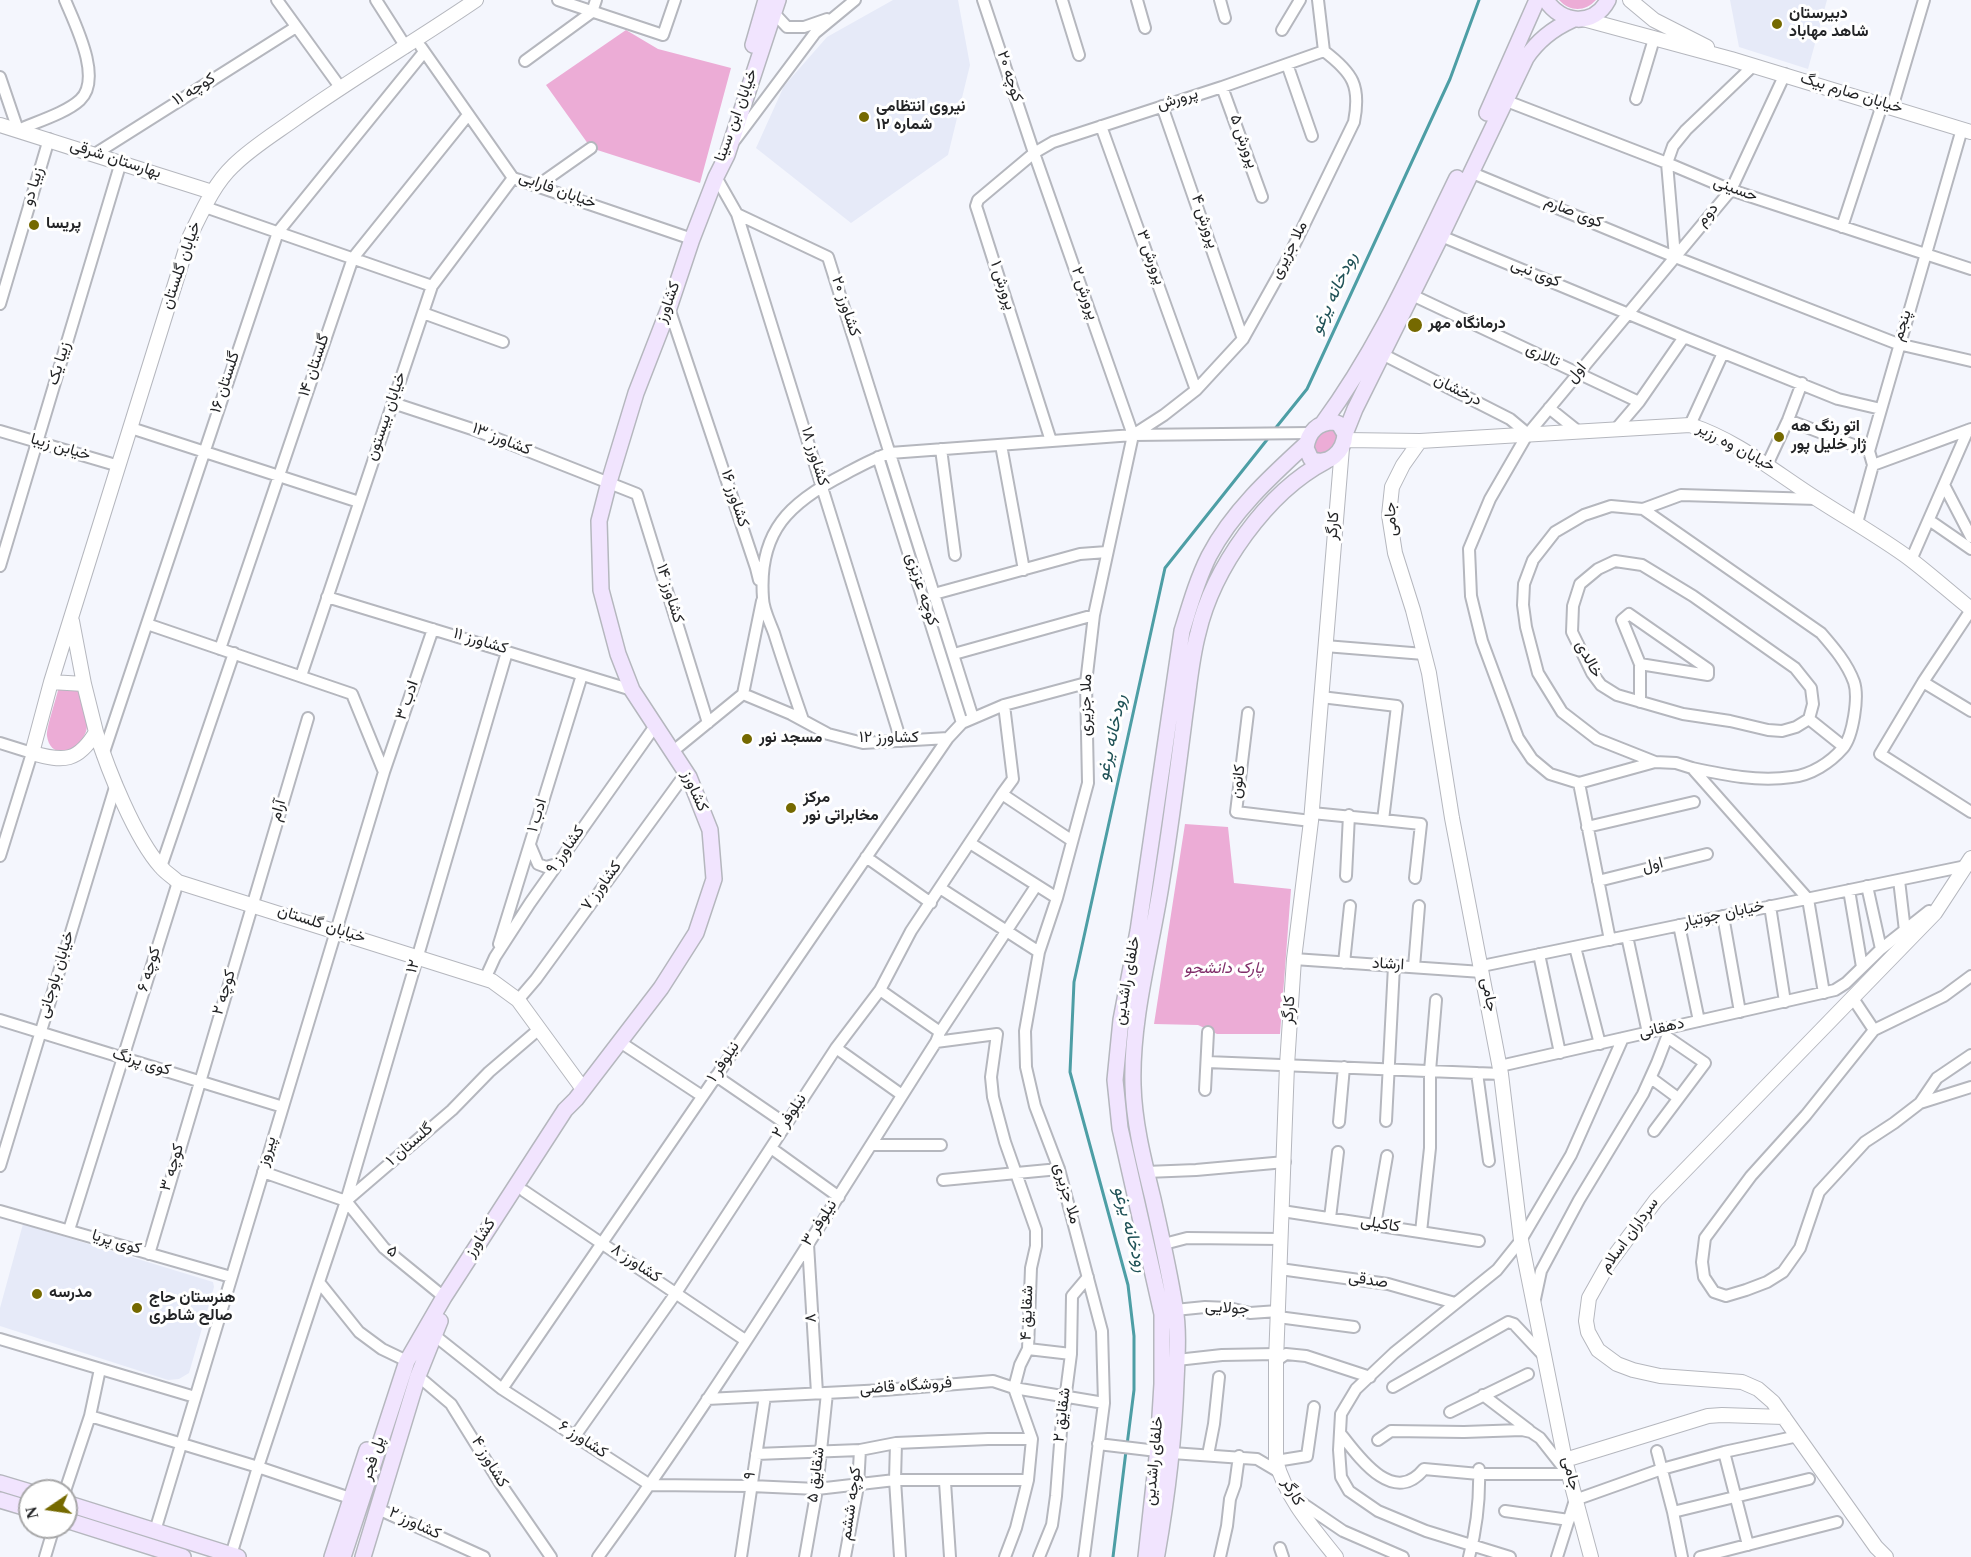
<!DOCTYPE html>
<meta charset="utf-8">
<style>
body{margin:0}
#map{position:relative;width:1971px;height:1557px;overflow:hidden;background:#f4f6fd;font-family:Georgia,serif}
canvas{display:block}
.north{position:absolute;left:18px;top:1479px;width:60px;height:60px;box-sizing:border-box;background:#fff;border:2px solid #a7a7a8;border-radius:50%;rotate:257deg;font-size:16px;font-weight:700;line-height:24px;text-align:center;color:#232426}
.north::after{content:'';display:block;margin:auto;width:21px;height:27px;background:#756900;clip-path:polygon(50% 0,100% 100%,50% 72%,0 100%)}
</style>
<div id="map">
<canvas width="1971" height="1557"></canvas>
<div class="north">N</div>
</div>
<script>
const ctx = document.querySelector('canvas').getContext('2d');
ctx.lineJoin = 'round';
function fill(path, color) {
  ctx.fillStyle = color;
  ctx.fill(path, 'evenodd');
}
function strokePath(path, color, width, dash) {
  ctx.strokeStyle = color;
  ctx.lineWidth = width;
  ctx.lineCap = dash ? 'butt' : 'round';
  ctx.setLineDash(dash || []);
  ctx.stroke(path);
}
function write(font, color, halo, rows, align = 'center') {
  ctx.font = font + ' Georgia,Vazirmatn,serif';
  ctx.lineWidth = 6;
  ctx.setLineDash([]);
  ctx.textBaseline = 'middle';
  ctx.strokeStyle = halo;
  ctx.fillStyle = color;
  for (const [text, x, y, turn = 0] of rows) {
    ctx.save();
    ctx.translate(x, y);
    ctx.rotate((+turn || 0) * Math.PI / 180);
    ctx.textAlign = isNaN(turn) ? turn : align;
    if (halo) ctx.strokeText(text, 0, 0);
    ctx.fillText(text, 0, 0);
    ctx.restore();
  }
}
fill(new Path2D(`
 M893,0H958L970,65L948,155L851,223L756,148L784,86L827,37Z
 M1730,0H1827L1808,69L1739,47Z
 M23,1224L213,1282L214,1287L189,1373L179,1379L168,1380L0,1326V1308Z`), '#e6eaf8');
fill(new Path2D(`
 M1559,0H1596C1585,12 1570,12 1559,0Z
 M626,30L658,49L731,68L700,183L591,148L546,85Z
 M1334,427L1340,432L1334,450L1318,456L1314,452L1313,439L1318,432Z
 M59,686L81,690C83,701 89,717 87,727C84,749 51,764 47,736C46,728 57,697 59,686Z
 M1185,824L1228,827L1234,883L1291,889L1280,1034H1217L1198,1025L1154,1024Z`), '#ecacd6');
strokePath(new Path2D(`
 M1274,430L1307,389L1450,79L1479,0
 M1127,1445L1134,1390V1336L1128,1285L1070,1072L1074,982L1165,568L1270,436
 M1113,1557L1126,1451`), '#4d9ea5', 3);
const minor = new Path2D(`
 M277,0L340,87
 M376,0L406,47
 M558,0L663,35L675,0
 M983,0L1034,153L1133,435
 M1062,0L1079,55
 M1137,0L1145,28
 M1220,0L1225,18
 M774,13L787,27H804L827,19
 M1282,30L1300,0
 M421,47L513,178L692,239
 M525,61L592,12L596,0
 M1287,64L1312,136
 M1785,74L1731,190L1527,435L1490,499L1469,549L1471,596L1482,641L1518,738L1532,759L1550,774L1579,783L1655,762L1676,763L1692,768L1808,899L1824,993
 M0,77L18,130C36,122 66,113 80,100C103,79 75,24 65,0
 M1222,87L1262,197
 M1636,99L1654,39
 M1504,100L1667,163L1731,190L1971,269
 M1162,106L1243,339
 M1892,108L1924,0
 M1101,126L1196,390
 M735,140L815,33L855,0
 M95,154L296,27
 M1470,172L1675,257L1898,344L1971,361
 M716,177L737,214L901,741
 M537,186L591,148
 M205,207L432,286
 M737,214L828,257L973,718
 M1842,227L1882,105
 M1441,236L1684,337L1838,399L1881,409
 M1675,257L1667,163L1673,146L1686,130L1753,66
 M1412,295L1639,402
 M0,304L49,139
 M669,308L756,568L759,580
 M423,313L503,342
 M1382,354L1510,419L1528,434
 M393,403L475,430L637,494L708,723
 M1549,408L1579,432
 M1788,420L1869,451
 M1690,425L1723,353
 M131,428L359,502
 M1616,429L1639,402L1684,337
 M0,431L119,466
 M1051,441L978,212L976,206L978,200L1034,153L1053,142L1222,87L1324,51
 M1001,445L1024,570
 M941,449L955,555
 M878,457L962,723
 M1767,465L1788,420L1802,383
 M1873,465L1971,429
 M1944,485L1971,537
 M1643,509L1681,495L1817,499
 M1929,520L1971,549
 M1857,523L1873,465L1869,451L1962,129
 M1911,560L1968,430
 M0,566L121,162
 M934,594L1080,554L1107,552
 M327,597L632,690
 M1971,610L1923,682L1880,754L1971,812
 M1629,614L1708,669V675L1640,664L1622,620Z
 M147,624L352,694L384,772
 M1325,646L1424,654
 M220,649L353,258L468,115
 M954,654L1094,615
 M1640,664V702
 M301,676L432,286L513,178
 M1923,682L1971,711
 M743,694L762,601
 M1321,697L1397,706L1383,820L1421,824L1415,878
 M1004,705L1013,779L1002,794L1071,840
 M1248,713L1236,812L1311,821
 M1809,719L1796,727L1782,731L1768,730L1730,721L1683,714L1617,695L1601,685L1592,673L1572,632L1573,606L1580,584L1598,569L1615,561L1642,565L1693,596L1795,668L1811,688L1813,704L1809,719L1844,747
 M803,720C793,691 783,662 774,633C770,622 763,609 763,598C758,531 790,502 845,474C860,466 874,458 890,453L1133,435L1311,433
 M0,743L32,753L0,856
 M672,752L743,694L791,714L828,734L863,743L948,738L962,723L1004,705L1086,683
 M103,755L278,232L424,52
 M1655,762L1597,739L1562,712L1538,673L1526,627L1523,605L1524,584L1533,560L1555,532L1584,515L1611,506L1643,509L1821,633C1834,648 1847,663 1854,682C1859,697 1853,736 1843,748C1830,763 1811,775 1792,777C1758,782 1725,775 1692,768
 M1579,783L1610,940
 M1312,813L1383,820
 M1587,827L1694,802
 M970,843L1057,898
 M530,845L538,864L546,867L557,864
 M866,857L931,903
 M161,867L234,653
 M1346,876L1349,815
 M1899,880L1905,931
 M1598,881L1707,854
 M1867,886L1881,949
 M940,888L1039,952
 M1849,890L1862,967
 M1770,906L1785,1002
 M1723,916L1740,1012
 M1679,925L1699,1021
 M1627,936L1648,1033
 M499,944L582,675
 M1575,947L1600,1044
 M1539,954L1560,1053
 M1294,959L1482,972
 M1344,963L1350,906
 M1482,966L1966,866
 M1414,967L1419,906
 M485,979L495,957L530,903L655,726
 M880,990L940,1032
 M1852,997L1874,1030L1944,996L1971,976
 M518,1000L536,979L686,773
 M0,1020L283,1107
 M1874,1030L1806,1115L1751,1176L1705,1238L1702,1262L1704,1277L1714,1292L1726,1296L1746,1290L1767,1282L1783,1272L1800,1248L1819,1192L1865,1142L1894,1123L1920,1103L1971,1087
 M620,1042L702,1096
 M936,1042L997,1034L991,1077L993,1097L1005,1142L1036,1230V1246L1031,1268L1028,1349L1020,1365L1014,1388L1032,1439L1028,1480L1016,1528L1005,1557
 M836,1048L902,1095
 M1207,1062L1501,1074
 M1500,1066L1835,990L1846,983L1881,949L1929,911
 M1477,1073L1489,1161
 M716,1076L786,1124
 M1651,1078L1678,1098
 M1205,1090L1208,1032
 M1920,1103L1937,1078L1971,1055
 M1386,1121L1394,966
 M1339,1122L1344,1067
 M872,1145H941
 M771,1148L839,1197
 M0,1166L116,784
 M263,1172L346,1201L452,1110L489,1072L538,1030
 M1146,1172L1196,1170L1285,1162
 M943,1180L1059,1169
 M524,1191L745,1340
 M346,1201L384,1248L444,1297
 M0,1211L231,1277
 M1282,1211L1479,1241
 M1330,1218L1338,1152
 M1375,1225L1387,1156
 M69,1230L178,882
 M1421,1232L1430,1148V1071L1436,1000
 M808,1244L817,1393
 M1164,1244L1187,1238L1281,1239
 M149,1254L308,718
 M1280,1269L1388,1284L1455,1303
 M319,1282L346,1201L507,652
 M1535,1299L1541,1271L1579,1200L1643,1094L1657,1063L1667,1037L1705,1063L1654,1131
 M1175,1310L1205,1307L1229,1308L1250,1313L1278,1311
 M1278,1317L1354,1327
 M434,1335L502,1389L650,1485L751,1486L817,1489L895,1480H1028
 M0,1339L195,1397
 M1028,1349L1071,1354
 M1177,1360L1222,1355L1276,1354
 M1276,1361L1286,1354L1306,1356L1370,1377
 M418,1376L451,1404L500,1483L551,1557
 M1393,1387L1508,1322L1514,1324L1544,1356
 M502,1389L948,738
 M1483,1395L1529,1430
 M707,1399L884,1390L993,1381L1014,1388L1104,1403
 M1450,1412L1528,1374
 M90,1416L100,1369
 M1340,1433C1358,1456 1393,1507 1424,1469L1479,1474H1568
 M575,1436L676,1293L836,1048L880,990L911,931L1002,794
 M1378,1440L1391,1431L1464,1432L1522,1430L1531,1432L1540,1438L1566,1471
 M896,1443L895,1480L900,1557
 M1098,1444L1157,1451
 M1657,1451L1673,1512
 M1172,1453L1257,1459L1279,1472
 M756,1454L860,1450L896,1443L988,1439H1032
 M1208,1455L1214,1424L1219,1377
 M1276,1461L1307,1456L1314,1407
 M945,1482L950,1557
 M65,1491L90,1416L258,1467L231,1555
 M1293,1497L1343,1531L1403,1557
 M350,1498L258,1467L319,1282L359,1332L382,1349L407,1361
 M378,1509L484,1557
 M1505,1511L1569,1520
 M155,1531L384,772L433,629
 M1748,1545L1724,1452L1798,1436
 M1280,1548L1283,1557
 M45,1557L54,1527
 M598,1557C719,1391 826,1215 936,1042L940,1032L1036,886
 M741,1557L765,1396
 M805,1557L817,1489L827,1393
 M845,1557L858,1486L860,1450
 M1039,1557L1052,1525L1056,1496L1061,1431L1071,1354L1072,1296L1088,1277
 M1084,1557L1104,1403L1102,1331L1059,1169L1035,1106L1026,1067L1025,1031L1039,952L1057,898L1088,783L1086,683L1094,615L1133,435L1164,415L1196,390L1243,339L1286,262L1354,122C1361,86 1353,73 1324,51L1318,0
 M1220,1557L1227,1526L1230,1499L1235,1485L1239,1456
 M1469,1557C1477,1527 1480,1500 1479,1469
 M1510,1557L1426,1531L1378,1511L1349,1491L1341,1477L1339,1450L1341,1414L1356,1389L1394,1353L1497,1270L1521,1240L1571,1155L1623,1038
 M1557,1557L1575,1500L1662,1469L1724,1452
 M1682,1557L1673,1512L1809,1479
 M1700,1557L1837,1522`);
const tertiary = new Path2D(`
 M1630,0L1654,20L1707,47
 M1583,19L1731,59L1971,132
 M0,125L212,192
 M1345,440L1420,441L1690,425C1737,440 1776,473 1817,499C1848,519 1880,537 1910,559C1931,575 1951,593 1971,609
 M1420,441L1403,465L1392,487L1389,515L1395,553L1413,610L1429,673L1452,818L1501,1074L1521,1240L1565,1460L1591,1557
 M72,621L84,684
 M51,682L190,236C202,212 213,185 233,166C251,148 274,134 295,119C354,77 416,41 476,0
 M51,682L84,684L96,732C78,762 64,762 32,753Z
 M96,732C108,770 135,838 161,867C166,873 173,877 178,882L492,981L518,1000L583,1089
 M1565,1460L1708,1416L1722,1415L1784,1417
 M1336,1557C1313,1528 1286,1498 1276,1461V1361L1287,1065L1294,959L1311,821L1342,448
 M1886,1557L1876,1547L1773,1402L1758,1389L1742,1382L1660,1376L1633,1370L1617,1364L1598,1350L1588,1332L1586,1321L1589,1298L1607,1266L1656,1200L1935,913L1971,858`);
const secondary = new Path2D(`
 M1546,0C1561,24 1594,27 1608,0
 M753,45L766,0
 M1487,113L1537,0
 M1334,422L1339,424L1345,434C1344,451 1329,467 1311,459L1306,448C1308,432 1318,422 1334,422Z
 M1323,423C1379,347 1416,262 1457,178
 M1345,434L1355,409L1441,236L1526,58C1538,40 1552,29 1572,20
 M0,1483L30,1492
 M0,1500L30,1509
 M66,1503L238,1557
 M66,1520L183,1557
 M1157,1554C1167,1497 1174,1440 1176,1382C1177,1357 1179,1332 1175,1307C1169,1270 1161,1235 1153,1199C1144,1162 1134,1124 1133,1085C1131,1017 1152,946 1162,879C1171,824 1178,768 1185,713C1189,686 1191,659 1198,633C1213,568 1267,492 1326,461
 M332,1557L367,1450
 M343,1557L407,1361L444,1297L565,1110L576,1099L661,988L696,933L714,879L710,830L689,777L632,690L618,654L601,590L599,521L609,482L636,393L669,308L692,239L716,177L727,155L778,0
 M363,1557L418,1376L440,1321
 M1146,1557L1158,1448L1162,1384V1314L1120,1128L1115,1080L1121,1020L1138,931L1182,631C1190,605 1197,580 1209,556C1232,512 1270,477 1306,444`);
strokePath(minor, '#b5b7be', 14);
strokePath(tertiary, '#b5b7be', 16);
strokePath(secondary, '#b5b7be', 18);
strokePath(minor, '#fff', 10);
strokePath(tertiary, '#fff', 14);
strokePath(secondary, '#f1e4fe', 15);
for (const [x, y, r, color] of [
 [1777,24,6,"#756900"],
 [864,117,6,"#756900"],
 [34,225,6,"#756900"],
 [1415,325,8,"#756900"],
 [1779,437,6,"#756900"],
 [747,739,6,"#756900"],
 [791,808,6,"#756900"],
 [37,1294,6,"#756900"],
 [137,1308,6,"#756900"]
]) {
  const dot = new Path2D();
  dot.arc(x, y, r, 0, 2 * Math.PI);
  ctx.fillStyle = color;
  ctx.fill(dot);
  strokePath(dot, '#fff', 2);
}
write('bold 16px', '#232426', '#fff', [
 ["دبیرستان",1789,15],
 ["شاهد مهاباد",1789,33],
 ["نیروی انتظامی",876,108],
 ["شماره ۱۲",876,126],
 ["پریسا",46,225],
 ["درمانگاه مهر",1428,325],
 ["اتو رنگ هه",1791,428],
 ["ژار خلیل پور",1791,446],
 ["مسجد نور",759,739],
 ["مرکز",803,799],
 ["مخابراتی نور",803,817],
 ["مدرسه",49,1294],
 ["هنرستان حاج",149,1299],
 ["صالح شاطری",149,1317]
], 'left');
write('16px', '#232426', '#fff', [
 ["کوچه ۲۰",1008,77,72],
 ["کوچه ۱۱",195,91,-32],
 ["خیابان صارم بیگ",1851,95,17],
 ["پرورش",1178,101,-17],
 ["خیابان ابن سینا",738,116,-70],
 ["پرورش ۵",1242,142,70],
 ["بهارستان شرقی",115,161,18],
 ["زیبا دو",35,187,-73],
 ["حسینی",1735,191,20],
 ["خیابان فارابی",557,192,20],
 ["کوی صارم",1573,214,22],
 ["دوم",1709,216,-50],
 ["پرورش ۴",1203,222,71],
 ["ملا جزیری",1291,251,-63],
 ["پرورش ۳",1149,258,70],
 ["خیابان گلستان",183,266,-71],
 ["کوی نبی",1535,275,22],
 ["پرورش ۱",1001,286,72],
 ["پرورش ۲",1083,294,71],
 ["کشاورز",670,303,-70],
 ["کشاورز ۲۰",844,307,72],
 ["پنجم",1904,326,-73],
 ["تالاری",1542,357,25],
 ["زیبا یک",61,364,-73],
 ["گلستان ۱۴",316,366,-71],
 ["اول",1578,374,-50],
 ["گلستان ۱۶",227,383,-72],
 ["درخشان",1457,392,27],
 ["خیابان بیستون",388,417,-71],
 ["کشاورز ۱۳",501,441,22],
 ["خیابن زیبا",60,449,16],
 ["خیابان وه رزیر",1735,449,28],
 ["کشاورز ۱۸",813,457,73],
 ["کشاورز ۱۶",733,499,72],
 ["جامی",1393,519,-93],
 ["کارگر",1335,526,-86],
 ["کوچه عزیزی",920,590,72],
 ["کشاورز ۱۴",668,594,73],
 ["کشاورز ۱۱",480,643,17],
 ["خالدی",1587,660,62],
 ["ادب ۳",409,701,-71],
 ["ملا جزیری",1088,705,-89],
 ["کشاورز ۱۲",889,739],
 ["کانون",1240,782,-83],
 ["کشاورز",693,792,66],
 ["آرام",280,811,-74],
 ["ادب ۱",539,816,-73],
 ["کشاورز ۹",567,851,-55],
 ["اول",1653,867,-14],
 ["کشاورز ۷",603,887,-54],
 ["خیابان جوتیار",1724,916,-12],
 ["خیابان گلستان",321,926,18],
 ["ارشاد",1388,966,3],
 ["۱۲",415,967,-74],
 ["کوچه ۶",151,970,-73],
 ["خیابان باوجانی",58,975,-73],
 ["خلفای راشدین",1129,981,-80],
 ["کوچه ۲",226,993,-73],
 ["جامی",1487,995,80],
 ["کارگر",1291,1010,-86],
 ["دهقانی",1662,1030,-13],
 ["نیلوفر ۱",725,1063,-56],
 ["کوی پرنگ",141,1064,17],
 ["نیلوفر ۲",791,1117,-57],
 ["گلستان ۱",411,1146,-41],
 ["پیروز",269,1152,-73],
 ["کوچه ۳",174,1168,-73],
 ["ملا جزیری",1065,1194,74],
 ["نیلوفر ۳",821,1224,-57],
 ["کاکیلی",1380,1226,9],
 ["سرداران اسلام",1631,1236,-54],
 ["کشاورز",482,1239,-57],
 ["کوی پریا",116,1244,17],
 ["۵",391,1253,41],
 ["کشاورز ۸",635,1265,34],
 ["صدقی",1368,1282,9],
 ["جولایی",1227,1310,4],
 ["شقایق ۴",1029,1313,-88],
 ["۸",813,1318,-93],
 ["فروشگاه قاضی",906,1388,-4],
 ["شقایق ۲",1064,1415,-83],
 ["کشاورز ۶",582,1441,33],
 ["پل فجر",375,1459,-72],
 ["خلفای راشدین",1156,1461,-85],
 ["کشاورز ۴",488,1463,59],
 ["جامی",1569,1474,76],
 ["شقایق ۵",818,1475,-83],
 ["۹",752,1476,-81],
 ["کارگر",1291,1493,61],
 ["کوچه ششم",853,1504,-82],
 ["کشاورز ۲",414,1525,25]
]);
write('italic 16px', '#802e6a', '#fff', [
 ["پارک دانشجو",1224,970]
]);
write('italic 18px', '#205257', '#fff', [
 ["رودخانه یرغو",1336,294,-65],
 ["رودخانه یرغو",1114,738,-78],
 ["رودخانه یرغو",1128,1230,75]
]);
</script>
